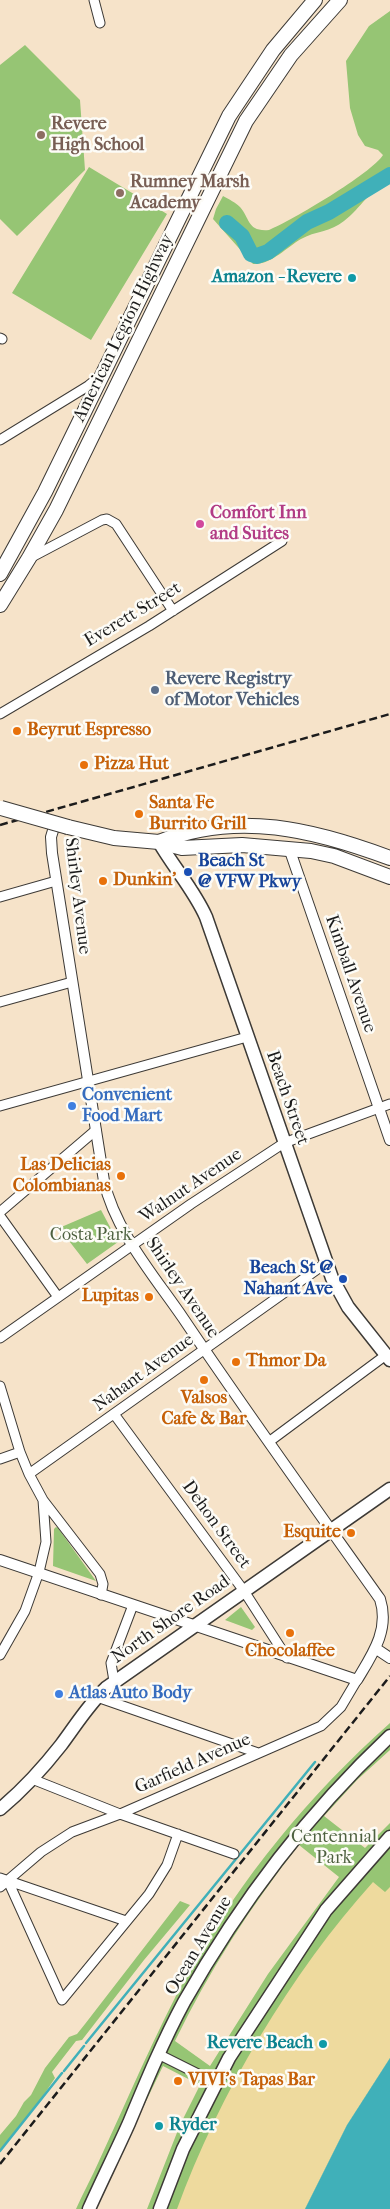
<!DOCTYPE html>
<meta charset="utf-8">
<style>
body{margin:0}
canvas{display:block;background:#f6e3c9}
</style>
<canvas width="390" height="2209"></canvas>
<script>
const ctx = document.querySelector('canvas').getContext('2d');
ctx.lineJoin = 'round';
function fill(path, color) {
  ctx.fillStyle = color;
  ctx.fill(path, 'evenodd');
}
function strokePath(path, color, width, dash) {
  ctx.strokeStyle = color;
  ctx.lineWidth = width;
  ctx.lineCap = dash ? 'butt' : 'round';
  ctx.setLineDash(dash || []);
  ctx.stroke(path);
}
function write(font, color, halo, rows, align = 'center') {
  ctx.font = font + ' "IM FELL French Canon",serif';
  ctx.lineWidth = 5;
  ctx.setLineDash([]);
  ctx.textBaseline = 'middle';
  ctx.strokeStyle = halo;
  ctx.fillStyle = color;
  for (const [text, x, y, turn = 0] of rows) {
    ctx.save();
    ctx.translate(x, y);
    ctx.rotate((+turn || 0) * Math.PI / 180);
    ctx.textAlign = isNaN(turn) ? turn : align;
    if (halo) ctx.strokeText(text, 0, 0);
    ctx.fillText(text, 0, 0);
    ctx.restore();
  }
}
fill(new Path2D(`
 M390,11V180C370,189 361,208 344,221C331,232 315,231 301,239C287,247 271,265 253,264L213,219L216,209L223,196C229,199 236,203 240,207C250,218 247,232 269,230C291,221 372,173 383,155L378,150L365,146L358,135L350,108L346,61L369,26Z
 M25,45L80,100L85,170L17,236L0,219V65Z
 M89,167L167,214L91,340L12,293Z
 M101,1210L118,1242L87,1264L59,1228Z
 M56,1527L58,1528L96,1581L53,1566L54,1529Z
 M241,1607L255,1627L252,1630L225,1620Z
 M390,1723V1750L357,1780L324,1816L365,1848L390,1823V2058L347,2125L305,2209H147L180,2125L200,2085L163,2066L94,2209H76C83,2193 92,2177 99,2161C128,2098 155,2034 188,1973C240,1879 310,1794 390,1723ZM299,1845L339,1877L268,1974L210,2066L175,2041C209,1971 250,1907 299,1845Z
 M180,1901L190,1905L144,1960L82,2040L76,2041L52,2072L55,2078L39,2102L0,2151V2135L16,2116L24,2102L31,2095L45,2068L69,2037L77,2034L85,2024Z`), '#96c574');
fill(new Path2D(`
 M373,1882L385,1892L390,1887V2058L347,2125L305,2209H177C219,2094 291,1973 373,1882Z`), '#eeda9e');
fill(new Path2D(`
 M390,2058V2209H305L347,2125Z`), '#40b0b9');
strokePath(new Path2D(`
 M86,2043L315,1762
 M64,2071L84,2046
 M0,2151L62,2073`), '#40b0b9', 2.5);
strokePath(new Path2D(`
 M227,223L242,236L251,254L257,256L268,252L307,222L329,212L390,175`), '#40b0b9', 16);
const minor = new Path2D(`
 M94,0L100,23
 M0,338L2,339
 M0,440L88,386L99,377
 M30,558L102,520L107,519L116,524L173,611
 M0,714L149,626L282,541
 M0,897L56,881
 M0,1002L72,982
 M0,1106L247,1037
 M0,1212L96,1130
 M0,1216L58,1297
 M0,1338L191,1204L284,1143L390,1104
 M0,1386L20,1452L29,1474L43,1500L46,1542L39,1572L25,1611L0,1655
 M114,1414L244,1591L287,1658
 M270,1441L386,1355
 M0,1459L20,1452
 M29,1474L326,1263
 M43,1500L100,1574L103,1584L101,1595
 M114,1681L111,1663L133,1605
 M97,1697L258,1753
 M32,1779L120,1814L234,1854
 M0,1878L126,1921
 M8,1881L62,2000L149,1894L167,1865L178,1834
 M0,1887L41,1852L72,1832L120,1814L321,1726L341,1707L357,1680
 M158,2054L216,2083`);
const tertiary = new Path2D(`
 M289,848L390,1140
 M0,1560L357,1680C372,1655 390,1630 380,1599C314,1506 247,1413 183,1318C155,1277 115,1231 104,1181L52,853L51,837L55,824
 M378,1650L390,1658`);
const secondary = new Path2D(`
 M159,842C174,868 194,890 206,917L332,1278L348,1307L390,1360
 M0,1809C23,1790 43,1768 61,1745C76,1725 88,1705 106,1688L390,1489
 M89,2209C102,2180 116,2152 129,2123C146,2082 163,2041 184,2002C240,1903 307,1814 390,1736
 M160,2209L183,2149L229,2058L326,1910L390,1837`);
const trunk = new Path2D(`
 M0,574L45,492L229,116L273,50L315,0
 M0,605L29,558L56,510L246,121L291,55L340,0
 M68,827L114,838L159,842L182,848L242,845L311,851L334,856L390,877
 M159,842C237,810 315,830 390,858`);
strokePath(minor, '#3d3a36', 11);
strokePath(tertiary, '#3d3a36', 12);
strokePath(secondary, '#3d3a36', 15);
strokePath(trunk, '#3d3a36', 16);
strokePath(minor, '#fff', 9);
strokePath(tertiary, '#fff', 10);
strokePath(secondary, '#fff', 12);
strokePath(trunk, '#fff', 14);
strokePath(new Path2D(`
 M0,825L390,714
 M0,2164L390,1676`), '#1c1c1c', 2.5, [8, 4]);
const trunkBridge = new Path2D(`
 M1,808L68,827`);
strokePath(trunkBridge, '#3d3a36', 16, []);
strokePath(trunkBridge, '#fff', 14);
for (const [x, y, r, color] of [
 [41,135,5,"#8d6e63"],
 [120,193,5,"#8d6e63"],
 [352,278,5,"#0f9aa8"],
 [200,524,5,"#d1479c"],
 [155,690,5,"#5c6f8a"],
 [17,731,5,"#e8710a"],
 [84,765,5,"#e8710a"],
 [139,814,5,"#e8710a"],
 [188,872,5,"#1a4fb4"],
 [103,881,5,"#e8710a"],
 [72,1106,5,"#3f7fe0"],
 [121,1176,5,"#e8710a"],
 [343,1279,5,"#1a4fb4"],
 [149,1297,5,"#e8710a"],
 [236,1362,5,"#e8710a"],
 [204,1380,5,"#e8710a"],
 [351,1533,5,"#e8710a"],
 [290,1633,5,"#e8710a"],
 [59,1694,5,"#3f7fe0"],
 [323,2044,5,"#0f9aa8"],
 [178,2081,5,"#e8710a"],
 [159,2126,5,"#0f9aa8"]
]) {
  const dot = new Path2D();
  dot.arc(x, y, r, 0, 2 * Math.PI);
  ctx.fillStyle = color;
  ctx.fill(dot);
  strokePath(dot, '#fdfcf7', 2);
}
write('bold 18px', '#785e54', '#fdfcf7', [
 ["Revere",51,125],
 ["High School",51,146],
 ["Rumney Marsh",130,183],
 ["Academy",130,204]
], 'left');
write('bold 18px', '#0d838f', '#fdfcf7', [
 ["Amazon - Revere",342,278],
 ["Revere Beach",313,2044],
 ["Ryder",169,2126,"left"]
], 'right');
write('18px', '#1c1c1c', '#fdfcf7', [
 ["American Legion Highway",124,328,-64],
 ["Everett Street",133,615,-31],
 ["Shirley Avenue",77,896,83],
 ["Kimball Avenue",350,974,71],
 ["Beach Street",287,1098,71],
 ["Walnut Avenue",191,1186,-34],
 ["Shirley Avenue",182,1288,56],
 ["Nahant Avenue",144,1373,-36],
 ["Dehon Street",216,1525,54],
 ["North Shore Road",171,1620,-35],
 ["Garfield Avenue",193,1764,-24],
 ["Ocean Avenue",199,1946,-59]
]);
write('bold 18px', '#b23c85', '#fdfcf7', [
 ["Comfort Inn",210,514],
 ["and Suites",210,535]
], 'left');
write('bold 18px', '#4e5e75', '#fdfcf7', [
 ["Revere Registry",165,680],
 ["of Motor Vehicles",165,701]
], 'left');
write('bold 18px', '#c56008', '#fdfcf7', [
 ["Beyrut Espresso",27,731],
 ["Pizza Hut",94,765],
 ["Santa Fe",149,804],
 ["Burrito Grill",149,825],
 ["Dunkin'",113,881],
 ["Las Delicias",111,1166,"right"],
 ["Colombianas",111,1187,"right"],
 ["Lupitas",139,1297,"right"],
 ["Thmor Da",246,1362],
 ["Valsos",204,1399,"center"],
 ["Cafe & Bar",204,1420,"center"],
 ["Esquite",341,1533,"right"],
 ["Chocolaffee",290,1652,"center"],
 ["VIVI’s Tapas Bar",188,2081]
], 'left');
write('bold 18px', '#164399', '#fdfcf7', [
 ["Beach St",198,862],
 ["@ VFW Pkwy",198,883],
 ["Beach St @",333,1269,"right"],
 ["Nahant Ave",333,1290,"right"]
], 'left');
write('bold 18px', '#366cbe', '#fdfcf7', [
 ["Convenient",82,1096],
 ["Food Mart",82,1117],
 ["Atlas Auto Body",69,1694]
], 'left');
write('18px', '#4d603f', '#fdfcf7', [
 ["Costa Park",91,1236],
 ["Centennial",334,1838],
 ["Park",334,1859]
]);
</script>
